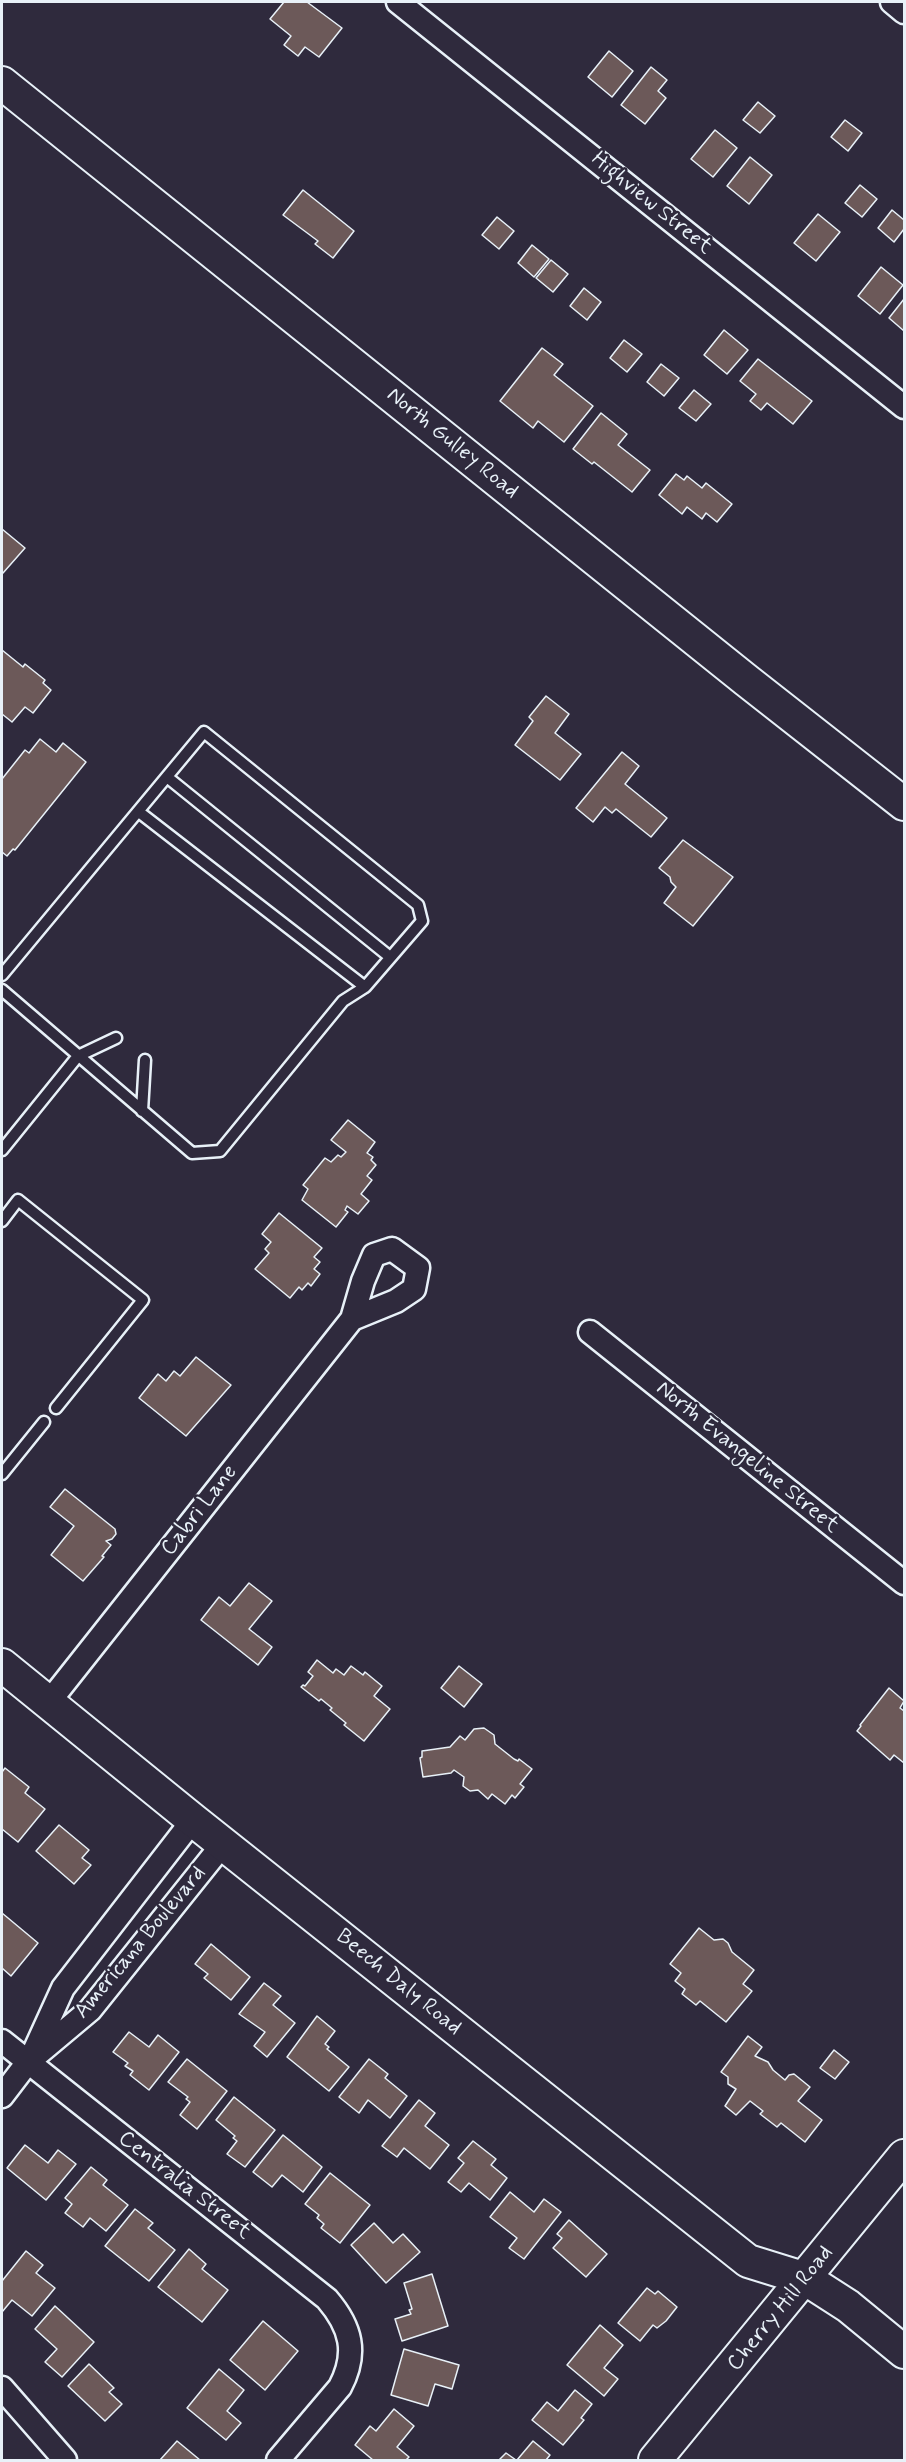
<!DOCTYPE html>
<style>
body{margin:0}
#map{position:relative;width:906px;height:2462px;overflow:hidden;background:#2f2a3d;font-family:Mynerve,sans-serif}
canvas{display:block}
.frame{position:absolute;inset:0;border:3px solid #e8f1f8;pointer-events:none}
</style>
<div id="map">
<canvas width="906" height="2462"></canvas>
<div class="frame"></div>
</div>
<script>
const ctx = document.querySelector('canvas').getContext('2d');
ctx.lineJoin = 'round';
function fill(path, color) {
  ctx.fillStyle = color;
  ctx.fill(path, 'evenodd');
}
function strokePath(path, color, width, dash) {
  ctx.strokeStyle = color;
  ctx.lineWidth = width;
  ctx.lineCap = dash ? 'butt' : 'round';
  ctx.setLineDash(dash || []);
  ctx.stroke(path);
}
function write(font, color, halo, rows, align = 'center') {
  ctx.font = font + ' Mynerve,sans-serif';
  ctx.lineWidth = 5;
  ctx.setLineDash([]);
  ctx.textBaseline = 'middle';
  ctx.strokeStyle = halo;
  ctx.fillStyle = color;
  for (const [text, x, y, turn = 0] of rows) {
    ctx.save();
    ctx.translate(x, y);
    ctx.rotate((+turn || 0) * Math.PI / 180);
    ctx.textAlign = isNaN(turn) ? turn : align;
    if (halo) ctx.strokeText(text, 0, 0);
    ctx.fillText(text, 0, 0);
    ctx.restore();
  }
}
const building = new Path2D(`
 M284,2H307L342,28L319,57L305,47L298,56L284,45L291,36L270,19Z
 M609,51L633,71L612,97L588,77Z
 M651,67L667,80L658,91L666,98L645,124L621,105Z
 M758,102L775,116L760,133L743,120Z
 M845,120L862,133L848,151L831,137Z
 M715,130L737,148L713,177L691,159Z
 M750,157L772,175L749,204L727,186Z
 M860,185L877,199L862,217L845,203Z
 M303,190L354,231L333,258L315,244L318,241L283,215Z
 M892,210L904,220V229L894,242L878,228Z
 M818,214L840,232L816,261L794,243Z
 M497,217L514,231L499,249L482,235Z
 M532,245L549,259L534,277L518,263Z
 M551,260L568,274L553,292L536,278Z
 M881,267L903,285L880,314L858,296Z
 M584,288L601,302L587,320L570,306Z
 M904,299V331L889,318Z
 M724,330L748,350L727,374L704,355Z
 M624,340L642,354L627,372L610,358Z
 M542,348L563,364L554,375L593,406L564,442L538,421L533,428L500,401Z
 M758,359L812,401L793,424L767,403L761,410L750,401L756,394L740,381Z
 M661,364L679,378L664,396L647,382Z
 M694,390L711,404L696,421L679,408Z
 M601,413L627,434L618,445L650,470L632,492L594,462L592,464L573,449Z
 M676,474L684,480L687,476L702,488L706,483L732,504L717,522L706,513L702,519L687,507L682,514L659,495Z
 M2,529L25,548L3,573L2,571Z
 M2,650L23,667L25,664L45,680L43,683L51,690L33,713L25,707L12,722L2,714Z
 M546,696L569,714L555,733L581,754L560,780L515,745L533,721L529,717Z
 M40,739L56,752L63,743L86,762L15,850L13,849L7,856L2,852V779L25,750L29,753Z
 M622,752L639,766L625,784L667,818L651,837L616,809L612,813L605,807L593,822L576,808Z
 M683,840L733,877L693,926L664,903L676,887L671,882L670,877L659,868Z
 M348,1120L375,1142L367,1153L373,1157L371,1160L376,1165L367,1176L372,1180L361,1194L369,1201L358,1214L347,1206L345,1210L348,1212L336,1227L302,1200L308,1189L303,1185L325,1158L331,1162L338,1155L341,1157L346,1152L331,1140Z
 M279,1213L322,1248L314,1257L320,1262L314,1269L320,1274L311,1286L308,1283L302,1290L299,1287L290,1298L255,1269L269,1253L265,1249L271,1242L262,1234Z
 M196,1357L231,1385L186,1436L139,1398L158,1374L166,1381L174,1371L180,1376Z
 M65,1489L115,1529L116,1534L112,1539L106,1541L111,1545L102,1556L104,1557L83,1581L51,1555L74,1526L50,1507Z
 M249,1583L272,1601L249,1629L272,1647L258,1665L201,1620L219,1597L230,1606Z
 M317,1660L333,1673L336,1669L344,1675L351,1666L363,1675L365,1672L382,1686L374,1696L390,1709L364,1741L344,1725L346,1723L330,1710L332,1708L321,1699L319,1701L301,1687L303,1685L305,1686L313,1676L308,1672Z
 M459,1666L482,1684L464,1707L441,1688Z
 M889,1688L904,1701L900,1708L904,1711V1763L894,1755L890,1760L857,1731L861,1726L860,1725Z
 M484,1728L494,1735L495,1744L514,1759L518,1761L519,1759L532,1769L520,1784L524,1787L515,1798L512,1795L505,1804L492,1794L488,1799L478,1790L470,1791L463,1786L464,1777L454,1770L451,1773L423,1777L420,1758L422,1757V1751L450,1747L460,1736L465,1740L474,1729Z
 M5,1768L29,1787L25,1793L45,1809L18,1842L2,1829V1772Z
 M59,1825L89,1850L82,1858L91,1865L74,1884L36,1851Z
 M2,1913L38,1943L11,1976L2,1968Z
 M699,1928L714,1940L723,1939L728,1943L732,1952L754,1970L743,1984L752,1991L726,2022L700,2001L696,2005L682,1994L685,1989L675,1981L681,1973L670,1964Z
 M211,1944L250,1977L231,2000L204,1978L208,1974L195,1964Z
 M264,1983L281,1996L273,2005L295,2023L267,2057L254,2046L265,2032L239,2014Z
 M317,2016L335,2031L325,2044L329,2047L327,2049L349,2067L329,2091L287,2057Z
 M129,2032L149,2047L158,2035L179,2052L149,2090L130,2075L133,2071L125,2066L128,2063L113,2052Z
 M748,2036L762,2047L755,2056L768,2062L773,2070L785,2080L789,2075L794,2074L810,2087L798,2101L822,2120L805,2142L781,2123L777,2127L760,2114L763,2111L750,2101L736,2115L725,2106L736,2089L728,2084V2077L721,2072Z
 M834,2050L849,2062L835,2079L820,2068Z
 M187,2059L227,2091L197,2129L180,2115L190,2102L186,2099L188,2097L168,2082Z
 M369,2059L388,2074L385,2078L407,2096L390,2118L368,2100L359,2113L339,2097Z
 M234,2097L275,2130L245,2167L227,2154L237,2141L233,2138L235,2136L216,2120Z
 M419,2100L435,2113L425,2126L449,2145L430,2169L404,2148L397,2157L382,2146Z
 M283,2135L322,2167L303,2192L282,2175L272,2187L253,2172Z
 M473,2141L496,2159L491,2165L507,2178L490,2200L469,2183L461,2192L448,2182L464,2163L458,2158Z
 M25,2145L48,2163L58,2150L76,2164L46,2200L7,2168Z
 M91,2167L107,2180L103,2185L128,2205L106,2231L90,2218L83,2227L65,2213L72,2204L65,2198Z
 M330,2173L370,2205L340,2243L321,2228L324,2224L317,2218L319,2215L305,2204Z
 M510,2192L534,2212L544,2199L561,2212L524,2259L509,2248L517,2238L490,2217Z
 M135,2209L153,2223L148,2228L175,2250L149,2281L105,2246Z
 M569,2220L607,2254L586,2277L553,2248L562,2238L557,2234Z
 M374,2223L393,2243L403,2234L420,2252L386,2283L351,2245Z
 M189,2249L206,2264L202,2269L228,2290L202,2322L158,2287Z
 M26,2251L43,2265L36,2273L55,2288L32,2316L12,2300L2,2312V2281Z
 M432,2274L448,2326L402,2341L395,2319L411,2314L409,2310L412,2309L404,2283Z
 M647,2288L655,2294L658,2291L677,2307L666,2321L657,2328L653,2325L640,2341L618,2323Z
 M55,2306L94,2342L62,2377L45,2362L57,2349L35,2329Z
 M263,2321L298,2351L265,2390L230,2360Z
 M600,2325L623,2345L604,2368L618,2379L604,2396L567,2365Z
 M404,2349L459,2365L452,2389L435,2384L428,2406L391,2395Z
 M89,2364L114,2388L109,2392L122,2404L105,2421L68,2386Z
 M219,2369L244,2390L227,2411L241,2423L226,2440L187,2408Z
 M575,2390L592,2404L581,2418L584,2420L563,2445L532,2420L547,2402L558,2411Z
 M394,2409L414,2426L397,2447L409,2457L406,2460H373L355,2445L370,2426L376,2431Z
 M177,2441L200,2460H160Z
 M533,2441L550,2455L546,2460H517Z
 M506,2453L516,2460H499Z`);
fill(building, '#6c5959');
strokePath(building, '#e8f1f8', 1.5);
const lane = new Path2D(`
 M167,777L390,957
 M2,975L204,732L418,905L422,921L365,987L139,812
 M2,990L192,1153L220,1151L343,1001L365,987
 M142,1111L145,1060
 M2,1150L78,1056L116,1038
 M2,1221L18,1200L143,1300L56,1408
 M2,1474L44,1422`);
const street = new Path2D(`
 M398,2L904,407
 M892,2L904,12
 M590,1332L904,1583
 M49,1702L352,1319L396,1301L414,1289L418,1268L392,1249L374,1255L363,1281L352,1319
 M2,2041L327,2299C351,2327 358,2353 340,2387L278,2460
 M32,2056L63,1988L193,1820
 M2,2096L28,2062L90,2010L223,1844
 M2,2388L65,2460`);
const secondary = new Path2D(`
 M2,83L746,680L904,804
 M2,1665L193,1820L748,2261L806,2279L848,2306L904,2352
 M655,2460L904,2156`);
strokePath(lane, '#e8f1f8', 15);
strokePath(street, '#e8f1f8', 27);
strokePath(secondary, '#e8f1f8', 36);
strokePath(lane, '#2f2a3d', 10);
strokePath(street, '#2f2a3d', 22);
strokePath(secondary, '#2f2a3d', 32);
write('22px', '#e8f1f8', '#2f2a3d', [
 ["Highview Street",651,204,39],
 ["North Gulley Road",452,444,39],
 ["North Evangeline Street",747,1458,39],
 ["Cabri Lane",200,1511,-52],
 ["Americana Boulevard",141,1943,-50],
 ["Beech Daly Road",398,1983,39],
 ["Centralia Street",184,2186,38],
 ["Cherry Hill Road",781,2309,-51]
]);
</script>
